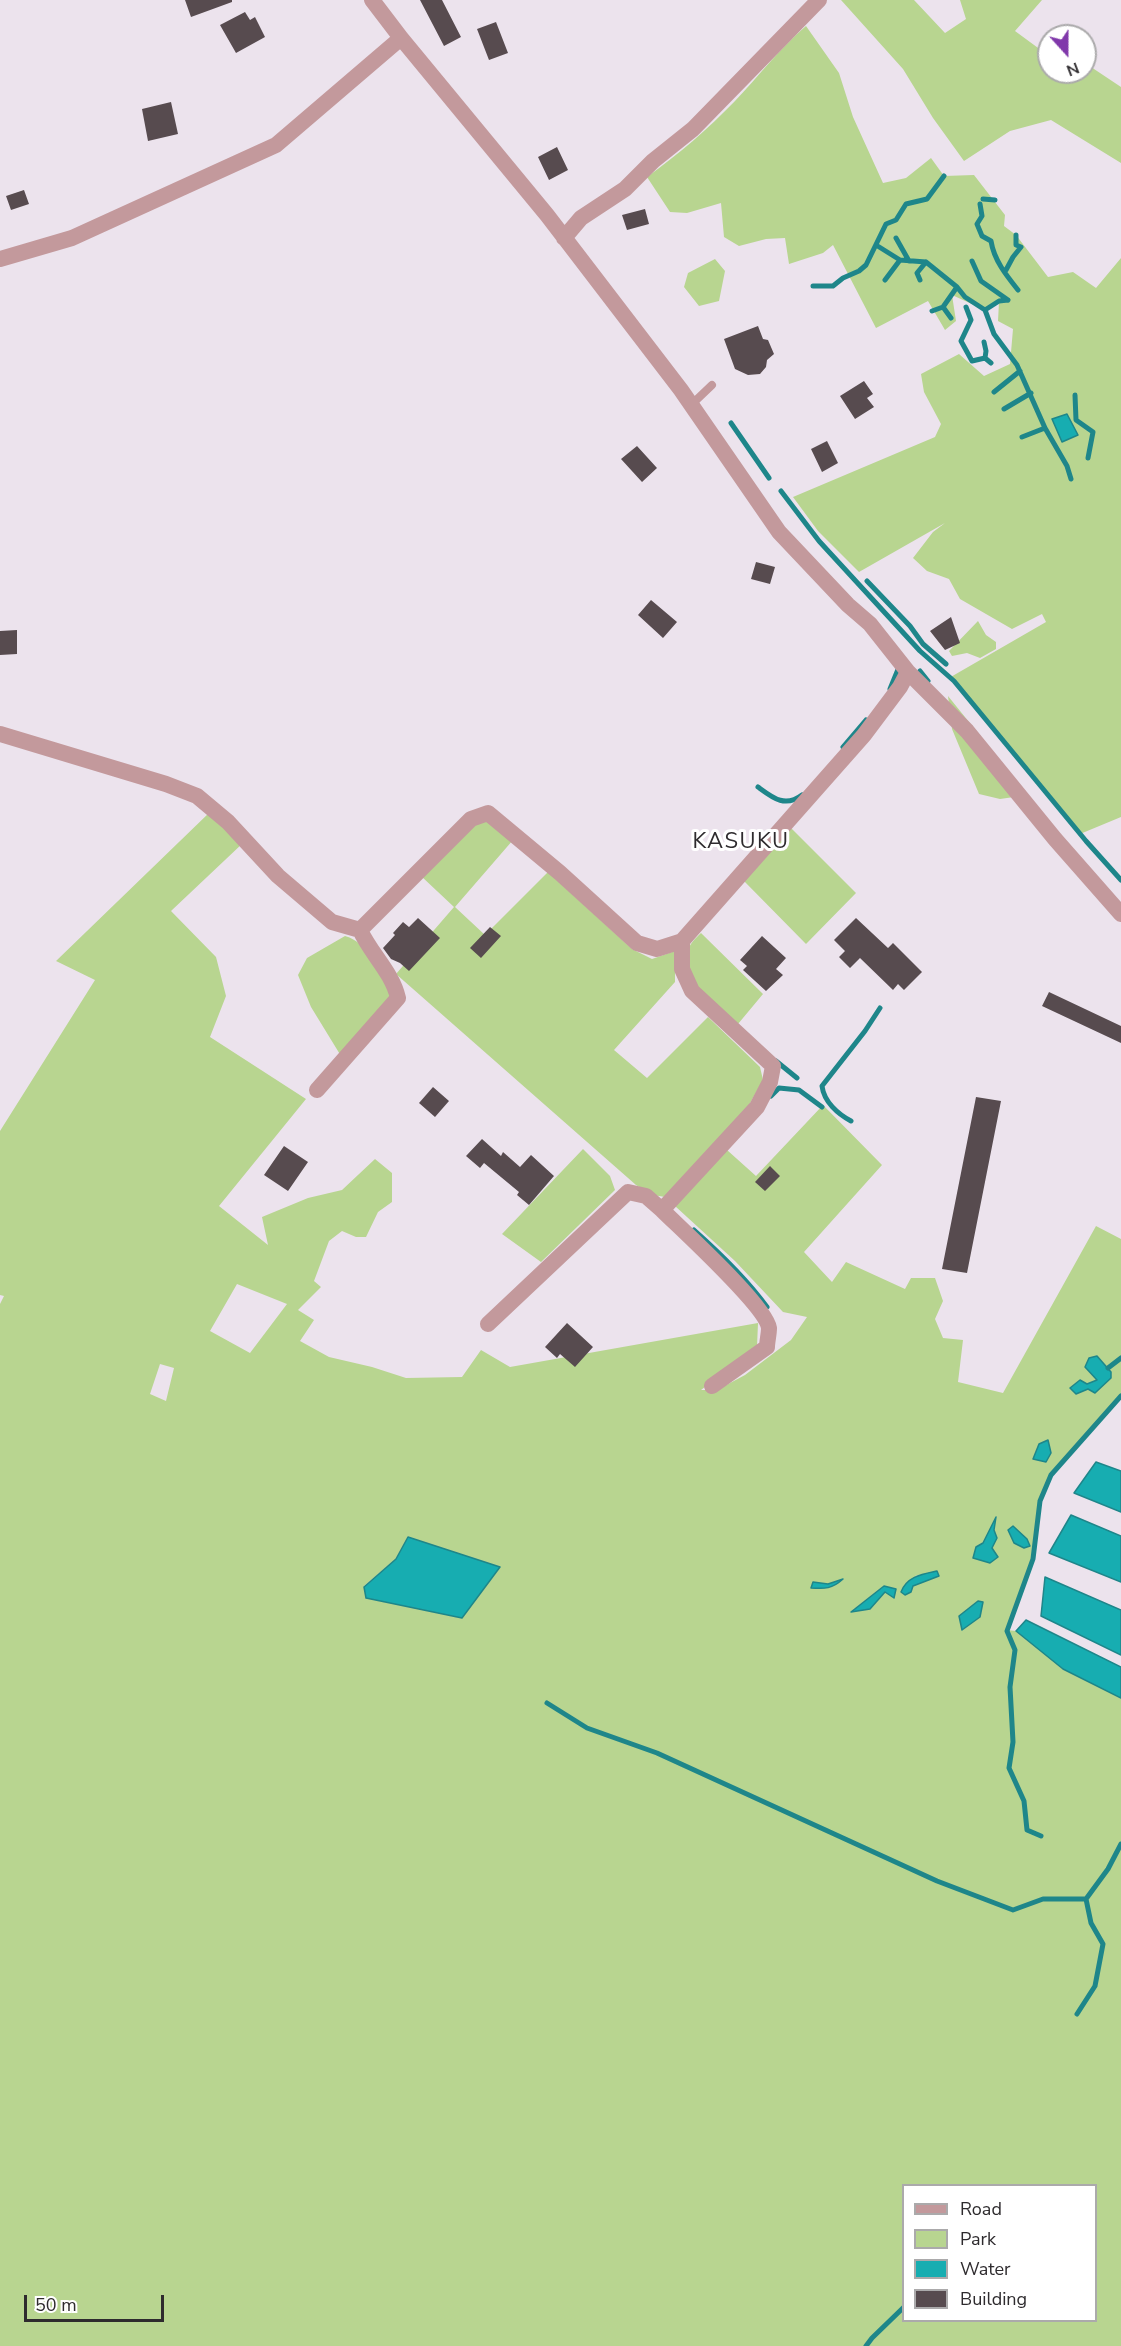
<!DOCTYPE html>
<style>
body{margin:0}
#map{position:relative;width:1121px;height:2346px;overflow:hidden;background:#ece3ed;font-family:"Nunito Sans",sans-serif}
canvas{display:block}
.legend{position:absolute;left:902px;top:2184px;width:195px;height:138px;box-sizing:border-box;background:#fff;border:2px solid #abaaab;margin:0;padding:8px 10px;list-style:none;font-size:18px;color:#2e2b2e}
.legend li{display:flex;align-items:center;gap:12px;height:30px}
.legend b{width:30px;border:2px solid #abaaab}
.north{position:absolute;left:1037px;top:24px;width:60px;height:60px;box-sizing:border-box;background:#fff;border:2px solid #abaaab;border-radius:50%;rotate:159deg;font-size:16px;font-weight:700;line-height:24px;text-align:center;color:#2e2b2e}
.north::after{content:'';display:block;margin:auto;width:21px;height:27px;background:#8038aa;clip-path:polygon(50% 0,100% 100%,50% 72%,0 100%)}
.scale{position:absolute;left:24px;top:2295px;width:140px;height:27px;box-sizing:border-box;border:3px solid #2e2b2e;border-top:0;padding-left:8px;font-size:18px;line-height:21px;white-space:nowrap;color:#2e2b2e;-webkit-text-stroke:4px #fff;paint-order:stroke}
</style>
<div id="map">
<canvas width="1121" height="2346"></canvas>
<ul class="legend">
<li><b style="height:8px;background:#c3999c"></b>Road</li>
<li><b style="height:16px;background:#b8d590"></b>Park</li>
<li><b style="height:16px;background:#17adb1"></b>Water</li>
<li><b style="height:16px;background:#574b4f"></b>Building</li>
</ul>
<div class="north">N</div>
<div class="scale">50 m</div>
</div>
<script>
const ctx = document.querySelector('canvas').getContext('2d');
ctx.lineJoin = 'round';
function fill(path, color) {
  ctx.fillStyle = color;
  ctx.fill(path, 'evenodd');
}
function strokePath(path, color, width, dash) {
  ctx.strokeStyle = color;
  ctx.lineWidth = width;
  ctx.lineCap = dash ? 'butt' : 'round';
  ctx.setLineDash(dash || []);
  ctx.stroke(path);
}
function write(font, color, halo, rows, align = 'center') {
  ctx.font = font + ' "Nunito Sans",sans-serif';
  ctx.lineWidth = 6;
  ctx.setLineDash([]);
  ctx.textBaseline = 'middle';
  ctx.strokeStyle = halo;
  ctx.fillStyle = color;
  for (const [text, x, y, turn = 0] of rows) {
    ctx.save();
    ctx.translate(x, y);
    ctx.rotate((+turn || 0) * Math.PI / 180);
    ctx.textAlign = isNaN(turn) ? turn : align;
    if (halo) ctx.strokeText(text, 0, 0);
    ctx.fillText(text, 0, 0);
    ctx.restore();
  }
}
fill(new Path2D(`
 M841,0H914L945,33L966,19L960,0H1042L1015,31L1049,56V72L1074,74L1085,72V63L1121,87V163L1051,120L1010,131L964,161L933,118L903,69Z
 M806,26L839,73L853,117L883,183L906,178L931,158L944,176L974,175L1005,215L1004,226L1016,235L1048,277L1073,272L1096,288L1121,258V817L1080,834L949,678L1046,622L1042,614L1012,629L960,599L949,579L927,571L913,558L933,532L945,523L859,572L818,531L793,497L935,437L941,424L924,392L921,374L959,354L984,376L1010,364L1013,329L998,321L999,302L985,310L952,295L956,321L945,330L928,301L876,328L833,245L823,253L789,264L785,238L766,239L739,246L724,237L721,203L687,213L670,212L647,177C679,154 708,129 735,101C759,76 779,49 806,26Z
 M715,259L725,271L719,301L699,306L684,287L688,273Z
 M978,621L986,635L996,642V649L980,658L967,653L952,656L949,651Z
 M948,696L1028,795L1000,799L979,794L952,729Z
 M210,812L243,843L171,911L216,957L226,996L210,1037L306,1099L219,1206L268,1245L262,1217L308,1198L342,1190L375,1159L392,1173V1202L378,1212L366,1237H356L342,1231L329,1241L314,1281L321,1287L298,1310L314,1320L300,1341L329,1357L372,1367L406,1378L462,1377L481,1350L510,1367L758,1323L757,1347L701,1390H717L745,1375L791,1340L807,1317L783,1312L735,1261L675,1206L727,1150L756,1176L823,1105L882,1165L804,1252L832,1282L846,1262L905,1289L911,1278H935L943,1301L935,1319L943,1338L963,1340L958,1382L1003,1393L1096,1226L1121,1239V1396L1051,1475L1040,1501L1033,1559L1007,1630L1016,1631L1063,1669L1121,1698V2346H0V1304L4,1296L0,1295V1131L95,980L56,961ZM237,1284L287,1304L250,1353L210,1331ZM1097,1356L1111,1372L1076,1394L1080,1380L1087,1385L1097,1380ZM160,1364L174,1368L166,1401L150,1394ZM995,1519L994,1530L997,1538L991,1548L976,1547L983,1543ZM408,1537L499,1567L500,1568L364,1586L396,1559ZM937,1571L939,1576L913,1586L915,1576ZM884,1586L894,1598L885,1592L870,1609L852,1611ZM904,2186H1096V2320H904Z
 M491,820L513,840L455,907L485,935L548,872L632,949L652,959L675,951V982L614,1050L647,1078L708,1017L760,1067L763,1080L749,1105L665,1197L653,1195L636,1185L396,974L454,907L421,876L471,824Z
 M790,827L856,893L806,944L744,881Z
 M701,933L763,994L738,1024C717,1005 678,981 689,948C691,942 697,937 701,933Z
 M345,936C370,943 381,975 392,997L341,1056L311,1007L298,975L307,958Z
 M583,1149L610,1176L615,1190L541,1262L502,1234Z`), '#b8d590');
const water = new Path2D(`
 M1067,414L1078,435L1062,442L1052,419Z
 M1097,1356L1111,1372V1378L1095,1393L1088,1389L1076,1394L1070,1388L1080,1380L1087,1384L1097,1380L1085,1367L1089,1358Z
 M1048,1440L1051,1453L1046,1462L1033,1459L1039,1444Z
 M1096,1462L1121,1471V1512L1074,1493Z
 M1071,1515L1121,1536V1582L1049,1553Z
 M996,1517L994,1530L997,1538L992,1548L998,1557L990,1563L973,1558L976,1547L983,1543Z
 M1013,1526L1027,1539L1030,1546L1024,1548L1014,1543L1008,1530Z
 M408,1537L500,1567L462,1618L366,1598L364,1587L396,1559Z
 M937,1571L939,1576L913,1586L911,1592L905,1595L901,1592C907,1576 923,1574 937,1571Z
 M1045,1577L1121,1610V1655L1041,1616Z
 M843,1579C832,1589 825,1589 811,1588L813,1582L828,1584Z
 M884,1586L896,1589L894,1598L885,1592L870,1609L851,1612Z
 M978,1601L983,1602L980,1617L962,1630L959,1616Z
 M1026,1620L1121,1667V1698L1063,1669L1016,1631Z`);
fill(water, '#17adb1');
strokePath(water, '#1e868a', 1.5);
strokePath(new Path2D(`
 M983,199L995,200
 M980,204L982,216L977,224L982,236L991,241C994,260 1006,275 1018,290
 M896,238L909,261
 M876,245L900,260L926,262L957,287L965,297L985,310L994,334L1017,365L1045,428L1067,466L1071,479
 M972,261L981,281L1008,300
 M1006,270L1013,257L1021,247L1016,245V235
 M885,280L900,260
 M920,280L917,273L926,262
 M813,286H833L843,278L859,271L866,265L886,224L896,220L906,204L927,199L944,176
 M943,307L951,318
 M966,307L971,320L961,341L972,361L985,358
 M985,310L999,301L1008,300
 M932,311L943,307L957,287
 M984,342L986,351L985,358L991,363
 M994,392L1020,371
 M1075,395L1076,420L1093,432L1088,458
 M1004,409L1031,393
 M731,423L769,478
 M1022,437L1045,428
 M781,491L819,541L920,651L954,681L1086,841L1121,880
 M867,581L910,626L923,644L946,664
 M920,671L928,681
 M890,689L899,667
 M843,747L866,720
 M758,787C773,798 785,808 802,795
 M776,1061L797,1078
 M771,1096L779,1088L799,1090L822,1107
 M851,1121C838,1114 824,1102 822,1086L865,1031L880,1008
 M694,1230C721,1254 746,1278 767,1307
 M1108,1368L1121,1358
 M547,1703L587,1728L657,1753L937,1881L1013,1910L1043,1899H1086
 M1041,1836L1027,1830L1024,1801L1009,1768L1013,1742L1010,1687L1015,1650L1007,1631L1033,1559L1040,1501L1051,1475L1121,1396
 M1077,2014L1095,1986L1103,1944L1091,1923L1086,1899L1108,1869L1121,1844
 M866,2346L872,2338L904,2307`), '#1e868a', 5);
fill(new Path2D(`
 M185,0H232V2L191,17Z
 M420,0H442L461,37L444,46Z
 M245,12L250,20L255,17L265,37L236,53L220,25Z
 M496,22L508,53L489,60L477,29Z
 M171,102L178,134L148,141L142,109Z
 M557,147L568,170L549,180L538,157Z
 M24,190L29,204L11,210L6,196Z
 M645,209L649,224L627,230L622,215Z
 M758,326L763,339L768,340L774,354L767,360L766,367L760,374L748,375L735,369L724,339Z
 M864,381L873,394L867,398L874,407L855,419L840,396Z
 M827,441L838,463L822,472L811,449Z
 M637,446L657,468L642,482L621,459Z
 M756,562L775,567L770,584L751,579Z
 M651,600L677,622L663,638L638,615Z
 M951,617L960,643L945,650L930,631Z
 M17,630V654L0,655V631Z
 M418,918L440,938L409,971L400,963L391,959L383,948L395,935L393,933L403,922L409,927Z
 M856,918L888,948L893,943L922,972L904,990L898,984L893,990L860,958L850,968L839,957L845,951L834,940Z
 M490,927L501,936L481,958L470,948Z
 M762,936L786,958L776,969L783,975L766,991L743,970L747,966L740,960Z
 M1049,992L1121,1026V1043L1042,1006Z
 M433,1087L449,1101L435,1117L419,1103Z
 M976,1097L1001,1101L967,1273L942,1269Z
 M482,1139L501,1156L503,1152L520,1167L531,1155L554,1176L529,1205L517,1195L519,1192L484,1163L480,1168L466,1156Z
 M284,1146L308,1162L288,1191L264,1175Z
 M770,1166L780,1176L765,1191L755,1182Z
 M567,1323L593,1347L575,1367L560,1354L557,1358L545,1347Z`), '#574b4f');
strokePath(new Path2D(`
 M691,405L712,385`), '#c3999c', 8);
strokePath(new Path2D(`
 M372,0L401,38L547,215L681,390L779,532L848,605L870,624L908,672L967,731L1055,839L1121,914
 M564,238L581,218L625,189L653,161L693,129L819,0
 M0,259L72,238L276,145L401,38
 M0,734L166,784L197,796L228,822L278,876L332,922L360,930
 M317,1090L398,998C392,972 371,954 360,930L471,819L488,813L560,873L637,943L657,949L682,941L864,735L900,687L908,672
 M662,1210C681,1229 766,1306 769,1328C769,1334 767,1342 767,1347L712,1386
 M488,1324L628,1192L646,1196L662,1210L757,1107L770,1082L773,1066L692,991L682,969V941`), '#c3999c', 16);
ctx.letterSpacing = '1.5px';
write('22px', '#2e2b2e', '#fff', [
 ["KASUKU",741,843]
]);
ctx.letterSpacing = '0px';
</script>
